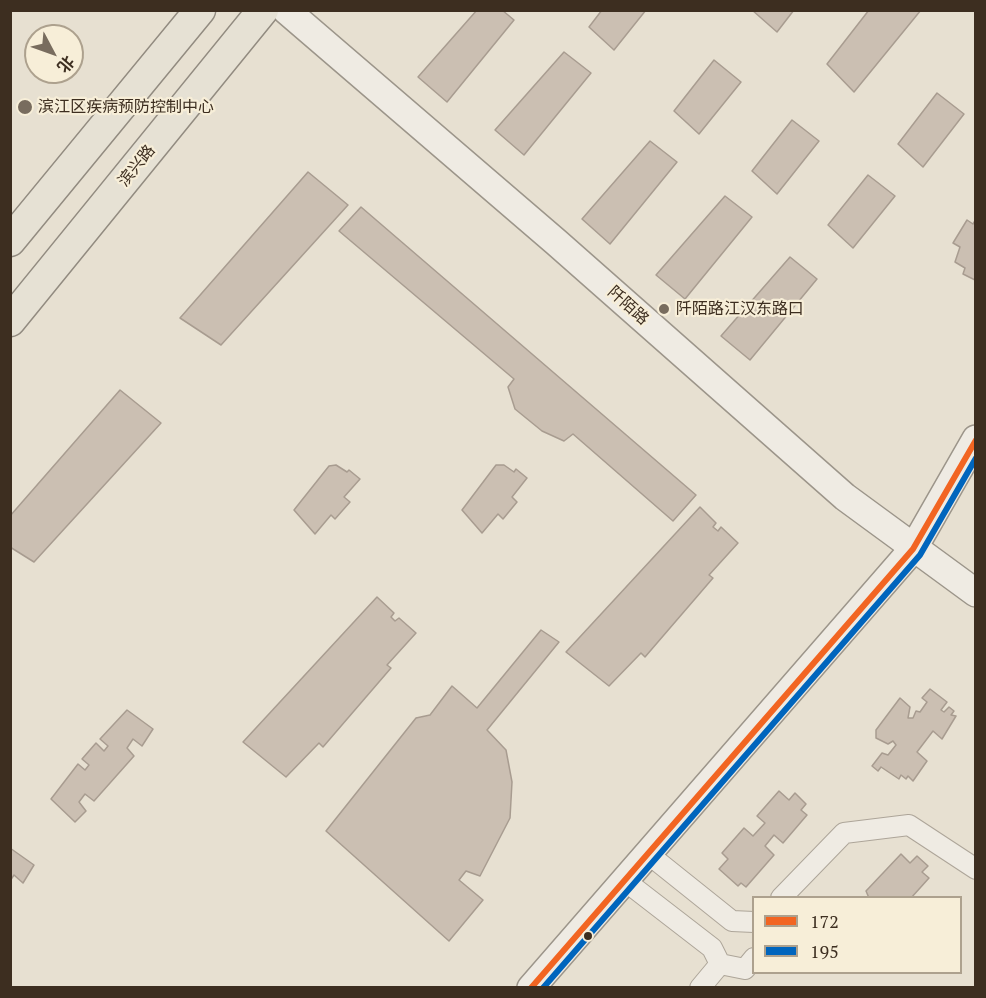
<!DOCTYPE html>
<meta charset="utf-8">
<style>
body{margin:0}
#map{position:relative;width:986px;height:998px;overflow:hidden;background:#e7e0d1;font-family:"PT Serif","Noto Sans SC",serif}
canvas{display:block}
.frame{position:absolute;inset:0;border:12px solid #3d2e20;pointer-events:none}
.legend{position:absolute;left:752px;top:896px;width:210px;height:78px;box-sizing:border-box;background:#f7eed8;border:2px solid #ada18e;margin:0;padding:8px 10px;list-style:none;font-size:18px;color:#3d2e20}
.legend li{display:flex;align-items:center;gap:12px;height:30px}
.legend b{width:30px;border:2px solid #ada18e}
.north{position:absolute;left:24px;top:24px;width:60px;height:60px;box-sizing:border-box;background:#f7eed8;border:2px solid #ada18e;border-radius:50%;rotate:131deg;font-size:16px;font-weight:700;line-height:24px;text-align:center;color:#3d2e20}
.north::after{content:'';display:block;margin:auto;width:21px;height:27px;background:#786c5e;clip-path:polygon(50% 0,100% 100%,50% 72%,0 100%)}
</style>
<div id="map">
<canvas width="986" height="998"></canvas>
<div class="frame"></div>
<ul class="legend">
<li><b style="height:8px;background:#f26522"></b>172</li>
<li><b style="height:8px;background:#0065bd"></b>195</li>
</ul>
<div class="north">北</div>
</div>
<script>
const ctx = document.querySelector('canvas').getContext('2d');
ctx.lineJoin = 'round';
function fill(path, color) {
  ctx.fillStyle = color;
  ctx.fill(path, 'evenodd');
}
function strokePath(path, color, width, dash) {
  ctx.strokeStyle = color;
  ctx.lineWidth = width;
  ctx.lineCap = dash ? 'butt' : 'round';
  ctx.setLineDash(dash || []);
  ctx.stroke(path);
}
function write(font, color, halo, rows, align = 'center') {
  ctx.font = font + ' "PT Serif","Noto Sans SC",serif';
  ctx.lineWidth = 4.5;
  ctx.setLineDash([]);
  ctx.textBaseline = 'middle';
  ctx.strokeStyle = halo;
  ctx.fillStyle = color;
  for (const [text, x, y, turn = 0] of rows) {
    ctx.save();
    ctx.translate(x, y);
    ctx.rotate((+turn || 0) * Math.PI / 180);
    ctx.textAlign = isNaN(turn) ? turn : align;
    if (halo) ctx.strokeText(text, 0, 0);
    ctx.fillText(text, 0, 0);
    ctx.restore();
  }
}
const building = new Path2D(`
 M477,10H502L514,20L447,102L418,77Z
 M602,10H646L614,50L589,27Z
 M752,10H794L777,32Z
 M869,10H921L854,92L827,64Z
 M564,52L591,73L524,155L495,130Z
 M714,60L741,82L699,134L674,111Z
 M937,93L964,114L923,167L898,144Z
 M792,120L819,141L777,194L752,171Z
 M650,141L677,162L610,244L582,219Z
 M308,172L348,205L221,345L180,318Z
 M868,175L895,196L853,248L828,225Z
 M725,196L752,217L685,299L656,275Z
 M361,207L696,495L673,521L573,434L564,441L542,431L515,409L508,387L514,379L339,231Z
 M976,219V279L975,280L963,274L965,268L955,262L960,247L953,243L967,220L973,224Z
 M790,257L817,279L750,360L721,336Z
 M120,390L161,423L34,562L10,547V516Z
 M336,465L347,472L349,470L360,479L344,497L350,502L335,519L331,515L315,534L294,510L329,466Z
 M496,465H504L514,472L516,469L527,478L512,497L517,502L503,519L498,514L482,533L462,510Z
 M700,507L716,523L713,527L718,531L721,527L738,543L709,575L713,578L645,657L641,653L609,686L566,652Z
 M377,597L394,613L391,617L395,621L399,618L416,633L387,665L391,668L323,747L319,743L286,777L243,742Z
 M541,630L559,642L487,730L506,750L512,782L510,818L480,876L466,871L459,880L483,900L449,941L326,831L416,718L430,715L452,686L477,708Z
 M930,689L947,702L941,710L944,712L949,707L954,711L951,715L956,716L942,739L933,731L917,752L927,761L913,781L908,776L906,779L901,775L899,779L881,767L878,771L872,766L882,753L888,755L896,745L893,741L888,744L876,738V730L900,698L910,707L908,718H913L916,711L920,712L927,702L922,698Z
 M127,710L153,729L142,746L133,739L127,748L134,756L94,801L85,794L79,802L86,811L75,822L51,799L78,764L85,770L89,765L82,759L96,743L104,751L108,746L100,739Z
 M779,791L789,800L795,793L806,804L801,810L807,815L783,843L774,835L765,846L774,855L746,887L741,883L738,886L719,869L728,859L722,853L744,828L753,836L765,823L757,816Z
 M10,848L34,865L23,883L14,875L10,881Z
 M901,854L910,863L917,856L928,866L922,872L929,878L911,898H869L866,891Z`);
fill(building, '#cbbfb2');
strokePath(building, '#a89c90', 1.5);
const street = new Path2D(`
 M647,853L732,921L754,922
 M624,880L712,948L720,964
 M781,898L844,833L909,825L976,869
 M700,988L720,964L745,969L754,958`);
const secondary = new Path2D(`
 M286,10L556,242L845,497L976,593
 M531,988L913,549L976,439`);
const primary = new Path2D(`
 M10,241L200,10
 M10,321L263,10`);
strokePath(street, '#ada599', 22);
strokePath(secondary, '#9c958a', 30);
strokePath(primary, '#928b80', 33);
strokePath(street, '#efebe3', 20);
strokePath(secondary, '#efebe3', 27);
strokePath(primary, '#e6e1d4', 30);
strokePath(new Path2D(`
 M531,988L913,549L976,440`), '#f26522', 6);
strokePath(new Path2D(`
 M543,988L920,555L976,458`), '#0065bd', 6);
for (const [x, y, r, color] of [
 [25,107,8,"#786c5e"],
 [664,309,6,"#786c5e"],
 [588,936,5,"#3d2e20"]
]) {
  const dot = new Path2D();
  dot.arc(x, y, r, 0, 2 * Math.PI);
  ctx.fillStyle = color;
  ctx.fill(dot);
  strokePath(dot, '#f7eed8', 2);
}
write('16px', '#3d2e20', '#f7eed8', [
 ["滨江区疾病预防控制中心",38,107],
 ["阡陌路江汉东路口",676,309]
], 'left');
write('16px', '#3d2e20', '#f7eed8', [
 ["滨兴路",137,166,-51],
 ["阡陌路",628,306,42]
]);
</script>
